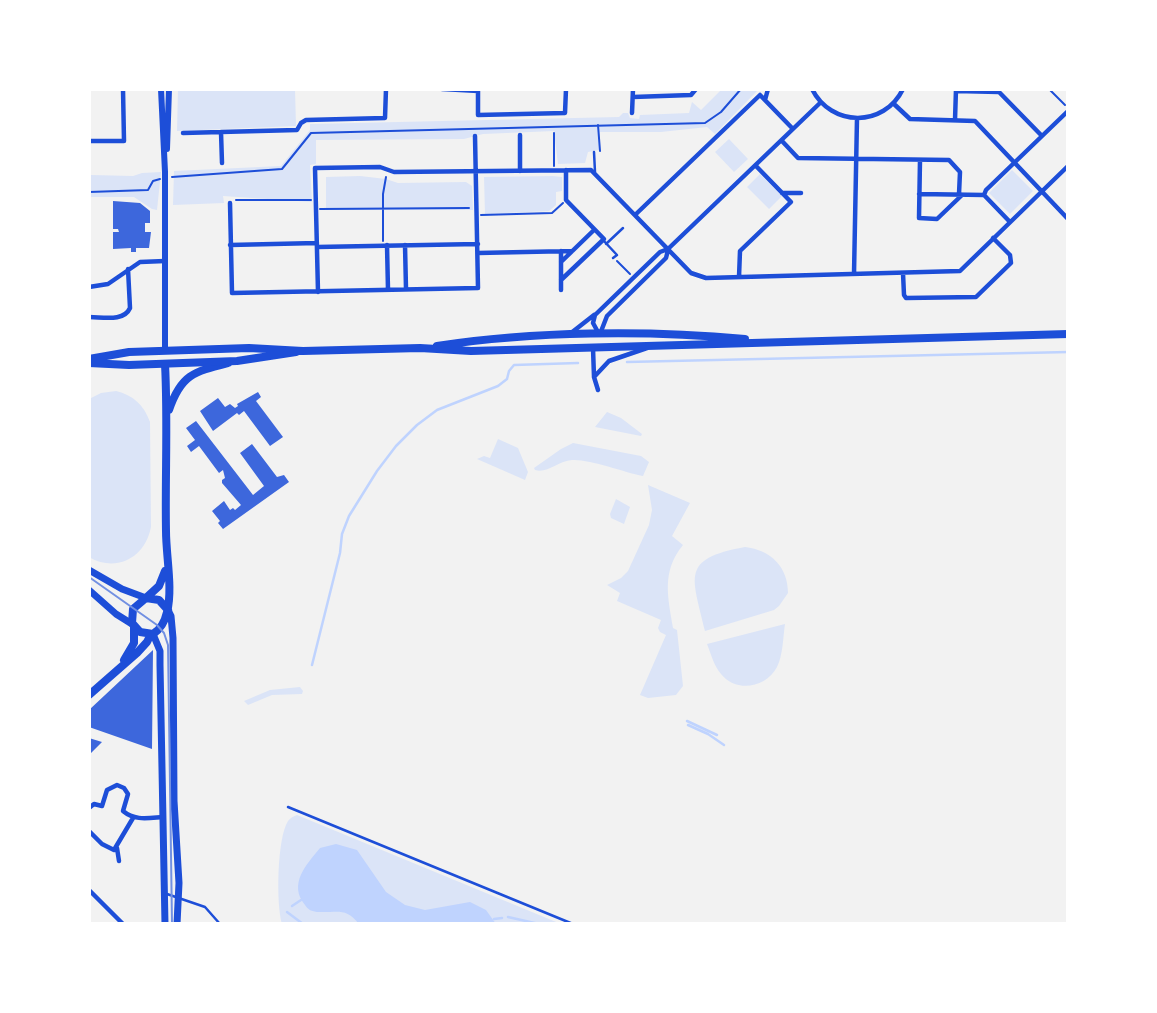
<!DOCTYPE html>
<style>
body{margin:0}
#map{position:relative;width:1157px;height:1013px;overflow:hidden;background:#f2f2f2;font-family:Manrope,sans-serif}
canvas{display:block}
.frame{position:absolute;inset:0;border:91px solid #fff;pointer-events:none}
</style>
<div id="map">
<canvas width="1157" height="1013"></canvas>
<div class="frame"></div>
</div>
<script>
const ctx = document.querySelector('canvas').getContext('2d');
ctx.lineJoin = 'round';
function fill(path, color) {
  ctx.fillStyle = color;
  ctx.fill(path, 'evenodd');
}
function strokePath(path, color, width, dash) {
  ctx.strokeStyle = color;
  ctx.lineWidth = width;
  ctx.lineCap = dash ? 'butt' : 'round';
  ctx.setLineDash(dash || []);
  ctx.stroke(path);
}
fill(new Path2D(`
 M178,89H295L296,126L177,131Z
 M722,89H759L715,134L707,127L661,132H600L599,150L588,152L585,163L558,164L554,131L483,134L464,139L316,140V164L310,165L312,202L223,196L224,203L173,205L174,171L281,166L310,130V124L619,117L623,113H628L630,118L639,119L640,115L689,113L692,102L701,110Z
 M729,139L748,159L734,172L715,152Z
 M1012,170L1033,191L1010,214L989,193Z
 M89,171L91,175L133,176L142,173L161,172L157,210L152,209L134,197H89Z
 M760,174L782,196L769,209L747,187Z
 M360,176L386,179L398,183L466,182L472,186L473,210H326V177Z
 M553,176L562,177V191L556,192V205L549,211L485,214L484,177Z
 M116,391C133,395 144,405 150,422L151,527C145,558 116,573 89,557V399L101,393Z
 M607,412L621,418L642,434L641,436L595,427Z
 M498,439L518,448L528,472L525,480L477,459L484,456L490,458Z
 M573,443L641,456L649,462L643,476C623,472 590,459 572,460C558,461 547,474 535,470L534,468L561,449Z
 M648,485L690,503L672,536L683,545C661,572 668,597 673,628L677,630L683,686L676,695L648,698L640,695L666,635L660,632L658,628L661,620L617,601L620,593L607,585L621,578L628,571L649,525L652,510Z
 M616,499L630,507L624,524L611,518L610,514Z
 M745,547C771,550 788,567 788,593L779,606L774,610L705,631C693,577 679,559 745,547Z
 M785,624C783,637 783,655 777,667C766,688 736,693 721,674C714,666 711,654 707,644Z
 M300,687L303,691L302,694L272,695L248,705L244,701L270,690Z
 M297,815L561,924H282C276,904 277,838 288,821C290,818 294,816 297,815Z`), '#dbe4f7');
fill(new Path2D(`
 M336,844L357,850L386,892L405,905L425,910L470,902L486,910L496,924H359C346,907 337,913 319,912C313,912 308,910 305,905C288,884 306,865 320,848Z`), '#bfd3fe');
strokePath(new Path2D(`
 M627,362L1068,352
 M312,665L340,553L342,534L349,516L377,471L396,446L417,425L437,410L498,386L507,379L509,371L514,365L578,363
 M687,721L717,735
 M688,725L708,734L724,745
 M292,906L301,900
 M287,912L303,924
 M508,917L539,924
 M494,919L502,918`), '#bfd3fe', 2.5);
fill(new Path2D(`
 M113,201L140,203L150,211V223H145V232H151L149,248H136V252H131V248L113,249V232H119L118,229H113Z
 M258,392L261,397L256,401L283,437L270,446L244,411L239,415L237,413L213,431L200,411L218,398L225,407L230,404L235,408L238,406L237,404Z
 M196,421L253,495L264,486L240,453L252,444L277,477L284,475L289,482L223,529L218,523L220,521L212,511L224,501L230,510L233,508L235,510L241,505L222,483V480L225,478L223,470L219,473L199,446L191,452L187,446L195,440L186,428Z
 M153,650L152,749L89,727V710Z
 M89,738L102,742L89,755Z`), '#3d67dc');
strokePath(new Path2D(`
 M1049,89L1065,105
 M598,125L600,151
 M554,133V166
 M172,177L282,169L311,133L705,123L721,112L741,89
 M89,192L148,190L153,181L160,179
 M236,200H311
 M320,209L469,208
 M481,215L552,213L563,203
 M383,241V194L386,177
 M617,261L630,274`), '#1d4ed8', 2);
strokePath(new Path2D(`
 M594,152L595,172
 M603,240L617,255L613,258
 M606,244L623,228
 M288,807L573,924
 M167,894L205,907L220,924`), '#1d4ed8', 2.5);
strokePath(new Path2D(`
 M442,89L478,91
 M478,89V115L565,113L566,89
 M812,89C831,127 884,128 903,89
 M956,91L999,92L1042,136
 M633,97L691,95L696,89
 M765,100L768,89
 M894,104L910,119L975,121L1068,219
 M632,113L633,89
 M955,120L956,89
 M221,132L222,163
 M183,133L297,130L301,123L306,120L385,118L386,89
 M520,135V171
 M89,141H124L123,89
 M782,141L798,158L949,160L960,172L959,194
 M920,160L919,218L937,219L962,195
 M782,193H801
 M919,194L984,195
 M230,203L232,293L478,288L475,136
 M635,215L760,95L793,129
 M1010,222L984,195L986,190L1068,111
 M230,245L317,243
 M387,245L388,290
 M405,245L406,289
 M317,247L478,244
 M561,251V290
 M478,253L572,251
 M561,262L594,230
 M903,273L904,295L906,298L976,297L1011,263L1010,255L993,238
 M854,274L857,118
 M739,277L740,251L791,202L756,166
 M561,280L604,239L566,200V170
 M89,287L108,284L140,262L165,261
 M318,292L315,168L380,167L394,172L591,170L691,273L706,278L960,271L1068,166
 M89,317C103,317 124,322 130,308L128,269
 M571,333L594,315
 M599,334L593,323L595,315L660,252L668,249L820,103
 M600,334L607,316L666,258L668,250
 M593,348L594,377L598,390
 M594,377L609,361L647,348
 M89,808L94,804L102,806L107,790L117,785L124,788L128,794L123,811C135,821 148,818 163,817
 M89,831L102,844L114,850L133,818
 M117,848L119,861
 M89,890L123,924`), '#1d4ed8', 4.5);
strokePath(new Path2D(`
 M161,89L165,172V351
 M167,149L169,89`), '#1d4ed8', 6);
strokePath(new Path2D(`
 M89,570L122,589L146,598
 M89,590L116,614L132,624
 M168,610L171,616L173,638L174,801L179,883L177,924
 M153,634L160,651V665L165,924`), '#1d4ed8', 7);
strokePath(new Path2D(`
 M165,364C168,420 165,476 166,531C166,556 173,589 167,612C165,621 161,629 153,634L140,632L132,623L133,609L146,598L159,600L168,610
 M169,410C181,375 193,372 228,363
 M147,597L159,586L165,571
 M124,660L134,643V627
 M89,695L137,653L147,642L151,634`), '#1d4ed8', 8);
strokePath(new Path2D(`
 M437,346C533,331 648,330 745,339
 M89,359L129,352L249,348L303,351L420,348L471,351L1068,334
 M89,363L129,365L237,361L296,352`), '#1d4ed8', 8);
strokePath(new Path2D(`
 M89,577L157,625L164,633L168,645L172,924`), '#7290e2', 2);
</script>
